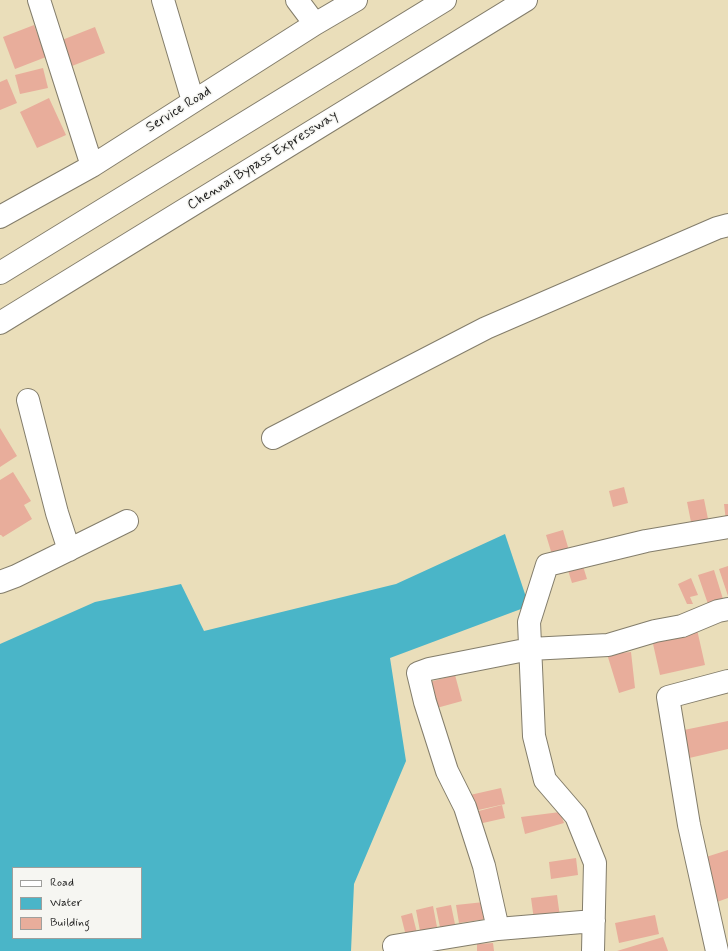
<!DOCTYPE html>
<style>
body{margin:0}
#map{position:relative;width:728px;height:951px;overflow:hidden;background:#eadeba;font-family:Mynerve,sans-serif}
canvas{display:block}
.legend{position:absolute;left:12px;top:867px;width:130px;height:72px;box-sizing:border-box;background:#f6f6f2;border:1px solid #9f9f9c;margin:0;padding:5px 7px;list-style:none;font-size:12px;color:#1c1c1c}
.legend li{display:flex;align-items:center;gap:8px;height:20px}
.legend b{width:20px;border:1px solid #9f9f9c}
</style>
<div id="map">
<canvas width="728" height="951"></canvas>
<ul class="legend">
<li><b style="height:5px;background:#fff"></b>Road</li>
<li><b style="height:11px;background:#4ab5c8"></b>Water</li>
<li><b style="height:11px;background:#e8ad9b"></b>Building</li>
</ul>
</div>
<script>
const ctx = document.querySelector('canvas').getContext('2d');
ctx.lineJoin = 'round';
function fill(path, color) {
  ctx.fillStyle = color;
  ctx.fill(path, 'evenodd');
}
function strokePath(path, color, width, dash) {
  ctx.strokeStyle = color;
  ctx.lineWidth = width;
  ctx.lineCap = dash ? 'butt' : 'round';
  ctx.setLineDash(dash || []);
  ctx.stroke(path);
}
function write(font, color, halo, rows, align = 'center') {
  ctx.font = font + ' Mynerve,sans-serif';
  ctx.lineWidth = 3;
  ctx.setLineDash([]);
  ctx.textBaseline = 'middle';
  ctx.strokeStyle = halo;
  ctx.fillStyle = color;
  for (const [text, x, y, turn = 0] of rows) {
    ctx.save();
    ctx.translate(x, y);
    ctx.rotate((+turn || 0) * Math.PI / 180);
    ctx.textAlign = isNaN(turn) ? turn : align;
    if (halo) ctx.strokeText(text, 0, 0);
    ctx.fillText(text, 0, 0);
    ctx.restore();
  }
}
fill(new Path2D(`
 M505,534L529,606L390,658L406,761L354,884L351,951H0V644L95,602L181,584L204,631L396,584ZM13,868H141V938H13Z`), '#4ab5c8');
fill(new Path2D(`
 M34,25L46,57L15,69L3,37Z
 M95,27L105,53L72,66L62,40Z
 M43,68L48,88L20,94L15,75Z
 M7,79L17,103L0,110V82Z
 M49,98L66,135L37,148L20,112Z
 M0,428L17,456L0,467Z
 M13,472L31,501L24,505L32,519L3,537L1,535H0V480Z
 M624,487L628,503L613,507L609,491Z
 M704,499L709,524L692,527L687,502Z
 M724,504H728V521H726Z
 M563,530L570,554L553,558L546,535Z
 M582,563L587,579L572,583L567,567Z
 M728,566V596L719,569Z
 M714,570L723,599L708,604L698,575Z
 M691,578L698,595L690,597L693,604H687L678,584Z
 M696,625L705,665L660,675L651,635Z
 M631,652L635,688L619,693L607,654Z
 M455,675L462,701L433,709L426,683Z
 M728,721V749L685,759L679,731Z
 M501,788L505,804L474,811L470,795Z
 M502,805L505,818L474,825L471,813Z
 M560,812L564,823L525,834L521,817Z
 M728,850V898L717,902L703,858Z
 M576,858L578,875L551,879L549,862Z
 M557,895L560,917L534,920L531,898Z
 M484,902L487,919L459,923L456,905Z
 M451,905L456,929L441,932L436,908Z
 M433,906L437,927L420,931L416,910Z
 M412,913L417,933L406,936L401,916Z
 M655,915L659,934L619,943L615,923Z
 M663,937L668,951H617Z
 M493,943L494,951H477V944Z`), '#e8ad9b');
const minor = new Path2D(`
 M39,0L92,166
 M163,0L193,101
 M297,0L315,24
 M0,217L92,166L315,24L356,0
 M28,400L57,513L69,550
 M273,438L486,328L717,228L728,225
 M0,582L16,576L127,521
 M498,929L484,866L465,807L447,771L425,702L418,673L429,669L530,649L608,645L655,631L682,626L718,611L728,609
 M394,946L498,929L594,921
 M593,951L595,863L576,816L545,780L534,736L529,622L547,565L646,541L728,527
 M717,951L689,825L668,697L728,681`);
const highway = new Path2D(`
 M0,273L445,0
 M0,323L526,0`);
strokePath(minor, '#837d6b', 24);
strokePath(highway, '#837d6b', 24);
strokePath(minor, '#fff', 22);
strokePath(highway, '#fff', 22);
write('14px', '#1c1c1c', '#f6f6f2', [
 ["Service Road",179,110,-32],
 ["Chennai Bypass Expressway",263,161,-32]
]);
</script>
